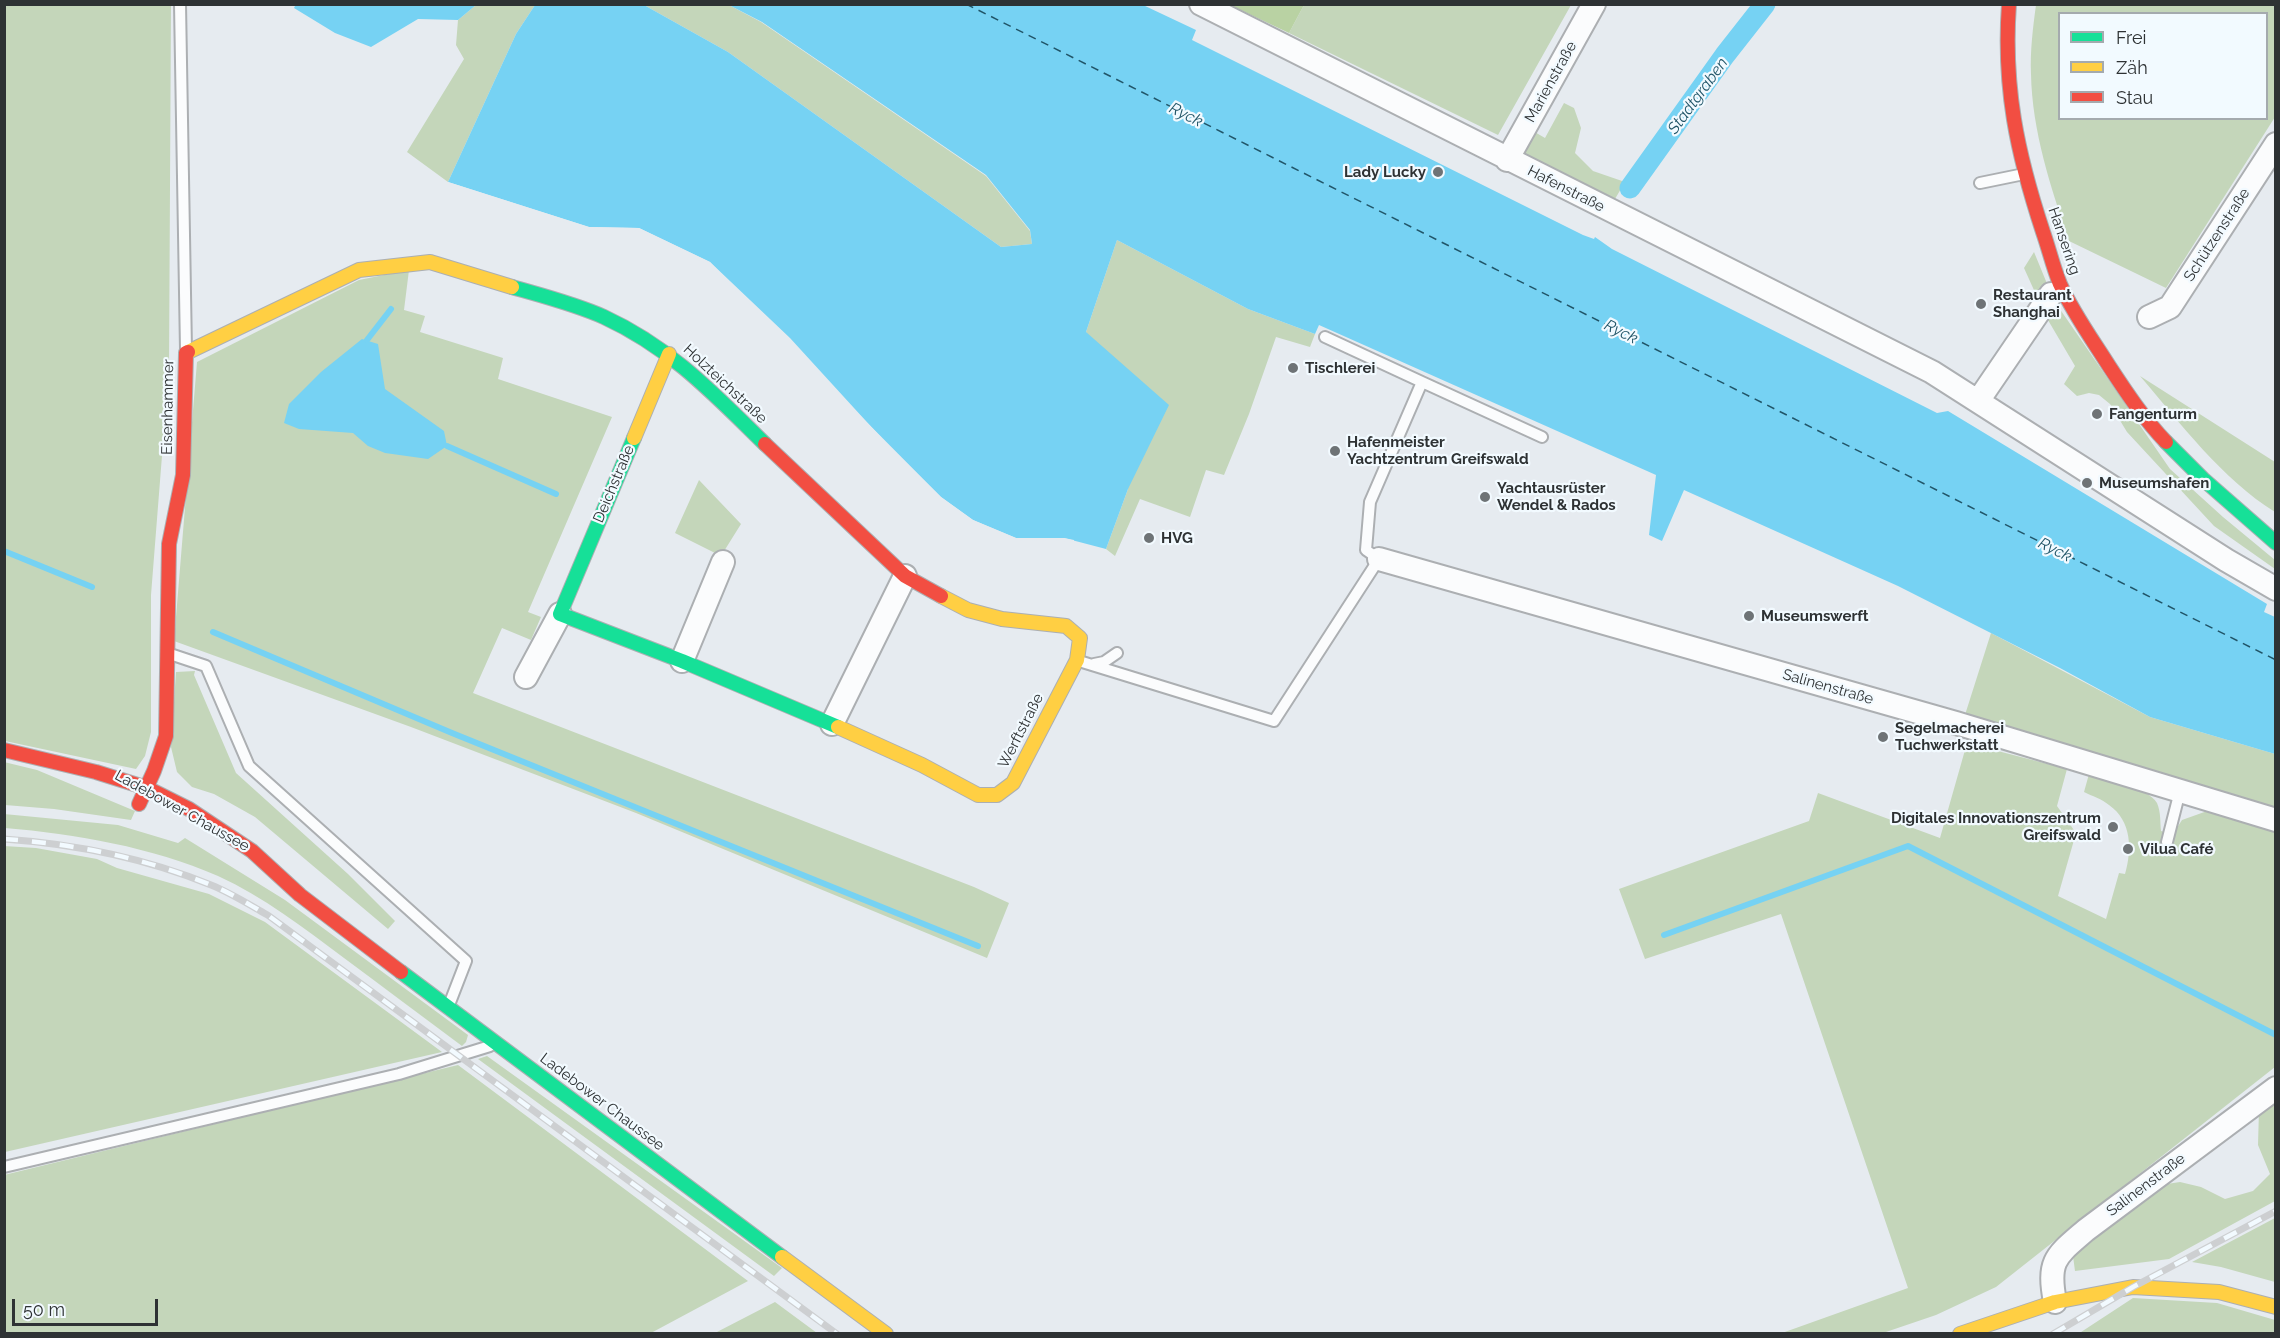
<!DOCTYPE html>
<meta charset="utf-8">
<style>
body{margin:0}
#map{position:relative;width:2280px;height:1338px;overflow:hidden;background:#e6ebf0;font-family:Raleway,sans-serif}
canvas{display:block}
.frame{position:absolute;inset:0;border:6px solid #2e3234;pointer-events:none}
.legend{position:absolute;left:2058px;top:12px;width:210px;height:108px;box-sizing:border-box;background:#f2faff;border:2px solid #a4aaae;margin:0;padding:8px 10px;list-style:none;font-size:18px;color:#2e3234}
.legend li{display:flex;align-items:center;gap:12px;height:30px}
.legend b{width:30px;border:2px solid #a4aaae}
.scale{position:absolute;left:12px;top:1299px;width:146px;height:27px;box-sizing:border-box;border:3px solid #2e3234;border-top:0;padding-left:8px;font-size:18px;line-height:21px;white-space:nowrap;color:#2e3234;-webkit-text-stroke:4px #f2faff;paint-order:stroke}
</style>
<div id="map">
<canvas width="2280" height="1338"></canvas>
<div class="frame"></div>
<ul class="legend">
<li><b style="height:8px;background:#16e098"></b>Frei</li>
<li><b style="height:8px;background:#ffcf43"></b>Zäh</li>
<li><b style="height:8px;background:#f24e42"></b>Stau</li>
</ul>
<div class="scale">50 m</div>
</div>
<script>
const ctx = document.querySelector('canvas').getContext('2d');
ctx.lineJoin = 'round';
function fill(path, color) {
  ctx.fillStyle = color;
  ctx.fill(path, 'evenodd');
}
function strokePath(path, color, width, dash) {
  ctx.strokeStyle = color;
  ctx.lineWidth = width;
  ctx.lineCap = dash ? 'butt' : 'round';
  ctx.setLineDash(dash || []);
  ctx.stroke(path);
}
function write(font, color, halo, rows, align = 'center') {
  ctx.font = font + ' Raleway,sans-serif';
  ctx.lineWidth = 4.5;
  ctx.setLineDash([]);
  ctx.textBaseline = 'middle';
  ctx.strokeStyle = halo;
  ctx.fillStyle = color;
  for (const [text, x, y, turn = 0] of rows) {
    ctx.save();
    ctx.translate(x, y);
    ctx.rotate((+turn || 0) * Math.PI / 180);
    ctx.textAlign = isNaN(turn) ? turn : align;
    if (halo) ctx.strokeText(text, 0, 0);
    ctx.fillText(text, 0, 0);
    ctx.restore();
  }
}
fill(new Path2D(`
 M4,5H171L169,367L151,595V732L145,756L136,769L5,741Z
 M476,5H535L516,34L448,182L407,152L464,59L456,45L458,20Z
 M644,5H729L761,22L986,176L1030,231L1032,244L1001,247L728,52Z
 M1304,5H1571L1498,135L1289,33Z
 M2036,5H2275V117L2166,288L2069,241C2051,188 2032,131 2031,74C2030,51 2033,27 2036,5ZM2060,14H2266V118H2060Z
 M1564,103L1574,108L1581,128L1575,153L1593,171L1625,182L1612,204L1524,155L1528,139L1533,131L1545,138Z
 M1117,240L1248,309L1315,334L1310,347L1276,337L1249,414L1224,475L1206,470L1190,517L1140,499L1115,556L1106,549L1128,489L1086,332Z
 M2034,252L2048,286L2038,299L2024,268Z
 M409,270L404,310L425,316L420,332L503,358L498,379L612,417L528,612L541,617L531,640L502,628L473,693L974,887L1009,903L987,958L636,813L411,727L174,641L197,362L359,280Z
 M2055,302L2170,469L2223,517L2275,560V569L2214,526L2127,432L2110,404L2099,395L2089,393L2077,396L2064,384L2075,366L2045,315Z
 M2140,376L2275,462V512C2222,479 2181,424 2140,376Z
 M699,480L741,524L721,556L675,533Z
 M1991,633L2150,717L2275,754V809L1964,718Z
 M195,671L194,675L236,773L348,874L395,921L388,929L255,817L214,794L192,787L177,772L171,747L176,672Z
 M1967,743L2067,769L2057,806L2076,833L2058,896L2106,919L2119,873L2125,874C2132,850 2132,821 2109,805C2102,799 2092,796 2084,792L2089,774C2107,780 2148,787 2157,803C2161,812 2160,822 2161,831L2173,834L2182,820L2210,810L2275,828V1067L1996,1287L1936,1315L1883,1333H1782L1908,1288L1781,914L1645,959L1619,889L1809,821L1818,793L1940,838Z
 M4,762L37,770L135,811L131,820L54,809L5,805Z
 M4,814L118,825L178,843L185,838L285,900L468,1035L466,1042L462,1046C422,1016 383,987 344,958C304,928 264,897 218,876C151,847 76,834 5,828Z
 M4,846L36,848L97,859L117,868L209,894L265,922L442,1052L5,1152Z
 M487,1056L782,1268L774,1276L478,1059Z
 M458,1065L748,1281L651,1333H5L4,1175Z
 M2275,1098V1201L2169,1259L2075,1271L2073,1256L2079,1242L2154,1186L2180,1182L2201,1187L2225,1199L2253,1191L2270,1174L2258,1145L2259,1110Z
 M2275,1218V1282L2221,1267L2192,1262Z
 M2133,1298L2217,1303L2275,1320V1333L2078,1334Z
 M775,1302L817,1333H715Z`), '#c4d6ba');
fill(new Path2D(`
 M1230,5L1304,4V5L1289,33Z`), '#b9d2a3');
fill(new Path2D(`
 M296,4H476V5L458,20L418,19L371,47L335,33L294,8Z
 M535,5H644L728,52L1001,247L1032,244L1030,230L986,175L762,22L729,5H1143L1196,30L1192,40L1583,235L1594,239L1595,237L1612,249L1937,413L1948,411L2267,604L2264,612L2275,617V754L2150,717L2060,668L1898,586L1684,490L1662,541L1649,535L1656,475L1319,325L1315,334L1248,309L1117,240L1086,332L1169,405L1128,489L1106,549L1064,538H1016L973,520L941,497L886,443L790,338L710,262L639,228L589,227L448,182L516,34Z
 M362,339L378,344L385,389L444,431L447,446L428,459L385,453L368,446L353,433L299,429L284,423L289,404L321,372Z`), '#76d2f3');
fill(new Path2D(`
 M448,182L589,227L639,228L710,262L766,320L708,265L638,231L588,230L447,184Z
 M814,369L941,497L973,520L1016,538H1064L1074,540V543L1064,541L1016,540L971,523L939,499L884,445Z`), '#e6ebf0');
strokePath(new Path2D(`
 M367,340L391,309
 M447,446L556,494
 M4,551L92,587
 M213,632L452,733L978,946
 M1664,935L1908,846L2276,1035`), '#76d2f3', 6);
strokePath(new Path2D(`
 M1630,188L1725,55L1765,4`), '#76d2f3', 21);
strokePath(new Path2D(`
 M966,4L2276,660`), '#215568', 1.5, [8, 6]);
const lane = new Path2D(`
 M180,4L186,350
 M1980,183L2024,174
 M1422,382L1542,437
 M170,654L206,666L249,766L466,961L449,1005
 M1079,661L1274,721L1379,559L1366,550L1370,502L1422,382L1325,337
 M1094,664L1104,662L1117,653
 M2167,842L2180,791
 M4,1167L399,1074L490,1046`);
const street = new Path2D(`
 M1201,4L1932,372L2226,560L2276,589
 M1507,160L1594,4
 M2149,317L2170,307L2276,144
 M1978,401L2051,294
 M1379,559L1956,723L2276,820
 M682,661L723,562
 M526,677L560,614
 M832,724L905,576
 M2055,1302C2047,1260 2056,1256 2086,1230L2276,1088`);
const fast = new Path2D(`
 M512,287C543,296 575,304 604,317C671,348 713,393 765,444
 M634,438L560,614L682,661L838,727
 M2166,442L2203,479L2276,543
 M401,972L782,1257`);
const slow = new Path2D(`
 M188,352L359,270L430,262L512,287
 M634,438L669,354
 M838,727L922,765L978,795H997L1013,783L1077,660L1080,638L1066,626L1002,619L968,610L941,596
 M782,1257L886,1334
 M1960,1334L2055,1302L2133,1287L2219,1292L2276,1307`);
const jam = new Path2D(`
 M2009,4C2003,87 2017,153 2043,232C2049,249 2053,267 2060,284C2073,313 2092,339 2109,366C2126,392 2144,419 2166,442
 M765,444L905,576L941,596
 M4,750L96,772L147,788L189,809L252,851L300,895L401,972
 M139,804L154,771L166,736L169,544L183,475L186,353L188,352`);
strokePath(lane, '#acafb2', 14);
strokePath(street, '#acafb2', 26);
strokePath(fast, '#acafb2', 16);
strokePath(slow, '#acafb2', 16);
strokePath(jam, '#acafb2', 16);
strokePath(lane, '#fbfcfd', 10);
strokePath(street, '#fbfcfd', 22);
strokePath(fast, '#16e098', 14);
strokePath(slow, '#ffcf43', 14);
strokePath(jam, '#f24e42', 14);
const rail = new Path2D(`
 M4,839C76,844 145,858 211,885C231,893 250,905 269,916L837,1334
 M2053,1334L2133,1287L2276,1211`);
strokePath(rail, '#cdcfd1', 7);
strokePath(rail, '#f2faff', 4.5, [14]);
for (const [x, y, r, color] of [
 [1438,172,6,"#6e7376"],
 [1981,304,6,"#6e7376"],
 [1293,368,6,"#6e7376"],
 [2097,414,6,"#6e7376"],
 [1335,451,6,"#6e7376"],
 [2087,483,6,"#6e7376"],
 [1485,497,6,"#6e7376"],
 [1149,538,6,"#6e7376"],
 [1749,616,6,"#6e7376"],
 [1883,737,6,"#6e7376"],
 [2113,827,6,"#6e7376"],
 [2128,849,6,"#6e7376"]
]) {
  const dot = new Path2D();
  dot.arc(x, y, r, 0, 2 * Math.PI);
  ctx.fillStyle = color;
  ctx.fill(dot);
  strokePath(dot, '#f2faff', 2);
}
write('15px', '#2e3234', '#f2faff', [
 ["Marienstraße",1551,82,-61],
 ["Hafenstraße",1566,189,27],
 ["Schützenstraße",2217,235,-57],
 ["Hansering",2064,241,71],
 ["Holzteichstraße",725,384,43],
 ["Eisenhammer",168,407,-89],
 ["Deichstraße",614,484,-67],
 ["Salinenstraße",1828,687,16],
 ["Werftstraße",1021,731,-63],
 ["Ladebower Chaussee",182,811,29],
 ["Ladebower Chaussee",602,1102,37],
 ["Salinenstraße",2146,1185,-37]
]);
write('bold 15px', '#2e3234', '#f2faff', [
 ["Lady Lucky",1426,172,"right"],
 ["Restaurant",1993,295],
 ["Shanghai",1993,312],
 ["Tischlerei",1305,368],
 ["Fangenturm",2109,414],
 ["Hafenmeister",1347,442],
 ["Yachtzentrum Greifswald",1347,459],
 ["Museumshafen",2099,483],
 ["Yachtausrüster",1497,488],
 ["Wendel & Rados",1497,505],
 ["HVG",1161,538],
 ["Museumswerft",1761,616],
 ["Segelmacherei",1895,728],
 ["Tuchwerkstatt",1895,745],
 ["Digitales Innovationszentrum",2101,818,"right"],
 ["Greifswald",2101,835,"right"],
 ["Vilua Café",2140,849]
], 'left');
write('italic 16px', '#215568', '#f2faff', [
 ["Stadtgraben",1698,96,-54],
 ["Ryck",1186,115,27],
 ["Ryck",1621,332,27],
 ["Ryck",2055,550,27]
]);
</script>
